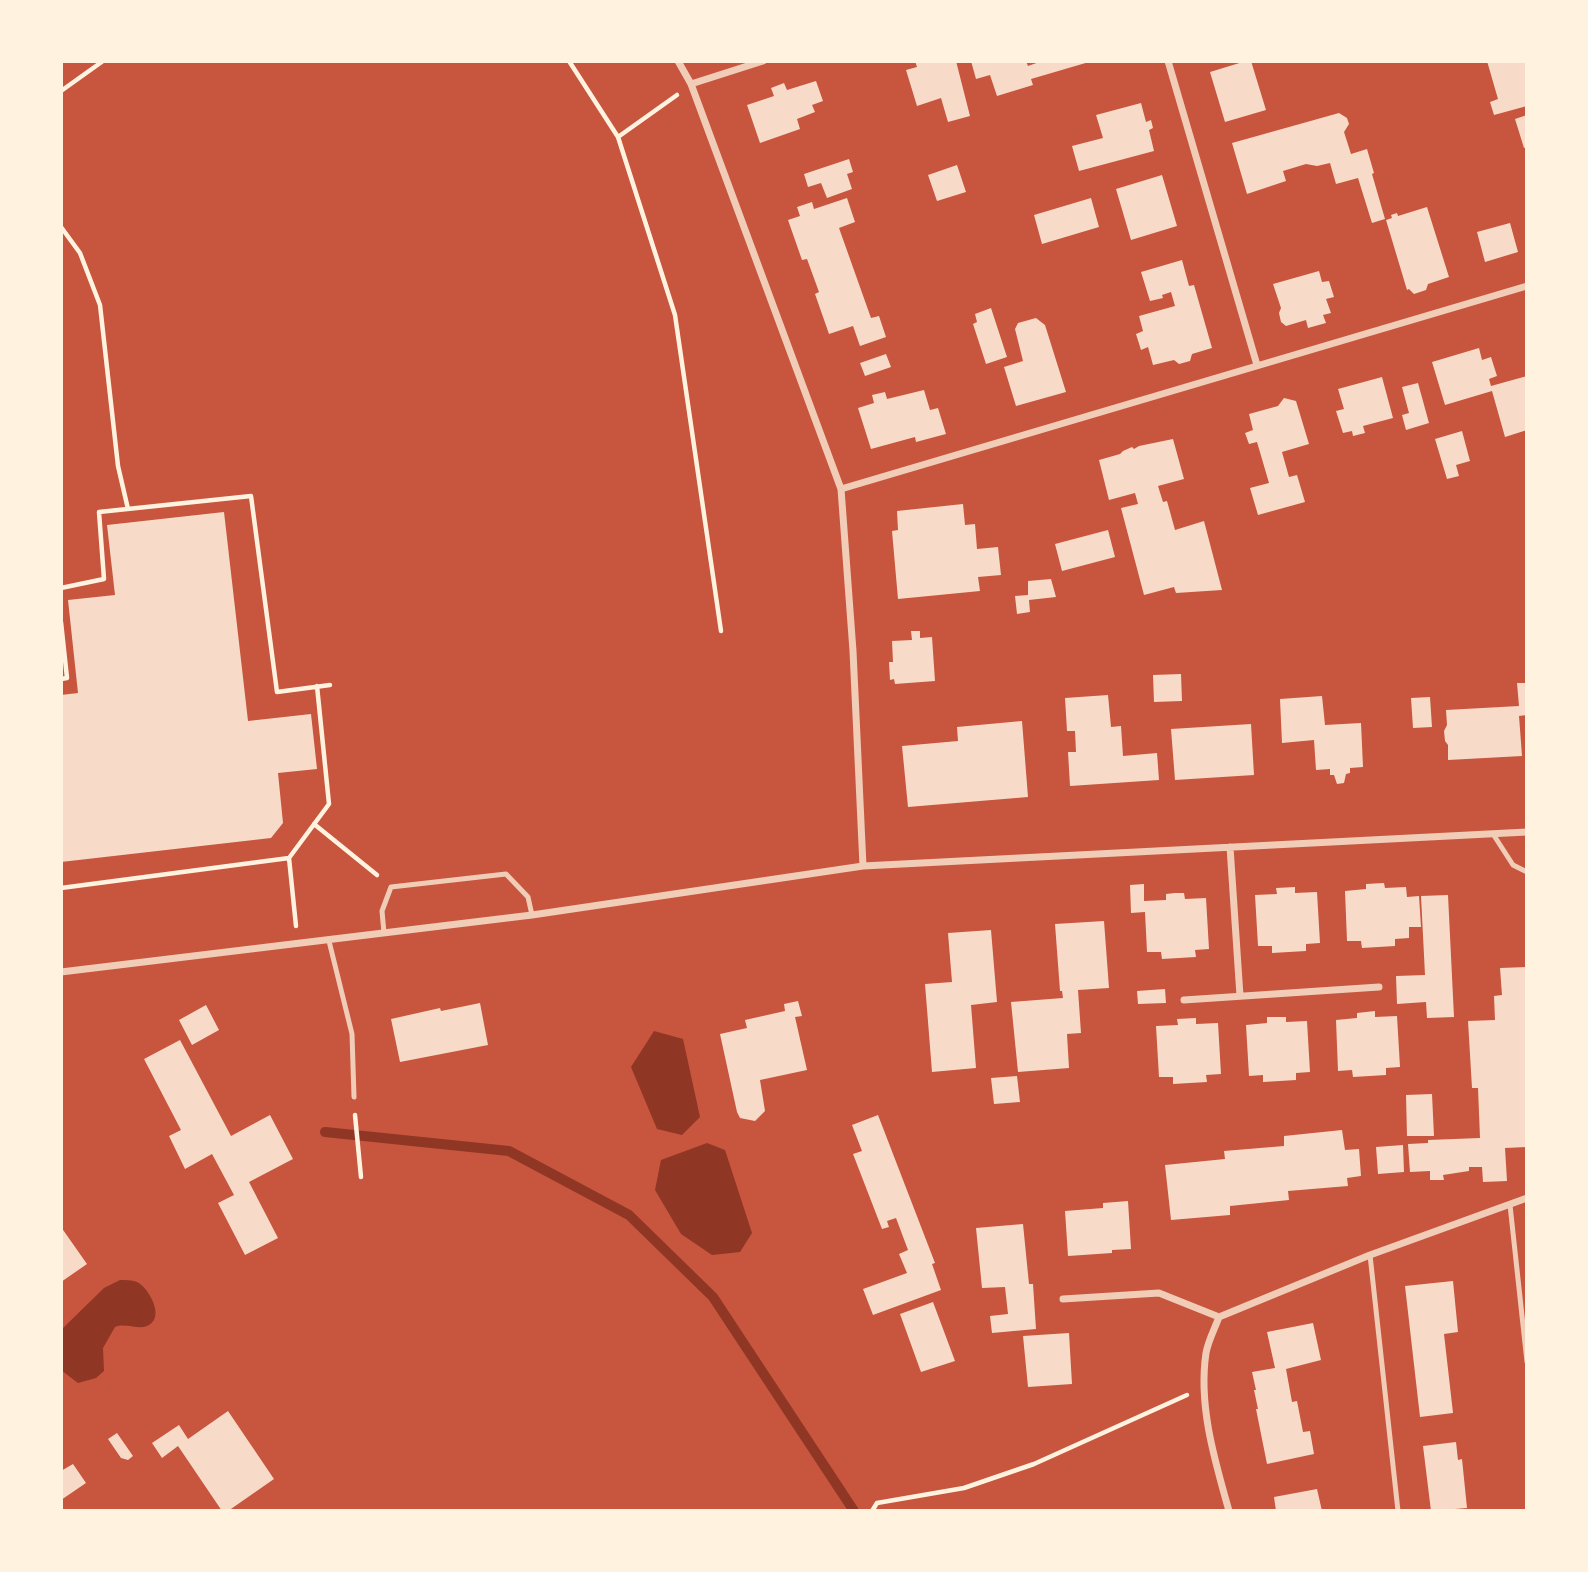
<!DOCTYPE html>
<style>
body{margin:0}
#map{position:relative;width:1588px;height:1572px;overflow:hidden;background:#c8553d;font-family:Signika,sans-serif}
canvas{display:block}
.frame{position:absolute;inset:0;border:63px solid #fff3e0;pointer-events:none}
</style>
<div id="map">
<canvas width="1588" height="1572"></canvas>
<div class="frame"></div>
</div>
<script>
const ctx = document.querySelector('canvas').getContext('2d');
ctx.lineJoin = 'round';
function fill(path, color) {
  ctx.fillStyle = color;
  ctx.fill(path, 'evenodd');
}
function strokePath(path, color, width, dash) {
  ctx.strokeStyle = color;
  ctx.lineWidth = width;
  ctx.lineCap = dash ? 'butt' : 'round';
  ctx.setLineDash(dash || []);
  ctx.stroke(path);
}
fill(new Path2D(`
 M654,1031L683,1039L700,1117L682,1135L657,1129L631,1067Z
 M707,1143L725,1150L752,1233L740,1252L712,1255L681,1234L655,1190L661,1160Z
 M120,1280C126,1280 131,1280 137,1282C148,1287 165,1316 149,1325C139,1331 126,1322 115,1327L103,1348L104,1371L96,1378L78,1383L61,1370V1330L104,1288Z`), '#8f3625');
strokePath(new Path2D(`
 M325,1132L509,1151L629,1215L713,1297L854,1511`), '#8f3625', 10);
fill(new Path2D(`
 M915,61H956L970,116L948,122L941,98L917,106L906,70L917,67Z
 M971,61H1026L1028,66L1042,61L1089,62L1031,79L1033,85L997,96L990,75L976,79Z
 M1246,61H1251L1266,110L1225,122L1210,72Z
 M1487,61H1527V106L1494,115L1490,102L1498,99Z
 M816,81L823,101L812,105L815,112L797,119L800,129L760,143L747,105L774,96L771,88L784,83L787,90Z
 M1141,103L1146,122L1151,120L1153,128L1149,130L1154,151L1079,171L1072,146L1103,138L1096,115Z
 M1339,113L1347,118L1349,124L1344,132L1351,154L1367,149L1374,173L1372,174L1385,219L1372,223L1358,178L1336,184L1330,163L1317,166L1306,164L1283,171L1286,181L1247,194L1232,143Z
 M1527,115V147L1524,148L1515,119Z
 M849,159L853,172L847,174L852,189L827,198L821,183L808,187L804,174Z
 M957,165L966,192L937,201L928,175Z
 M1162,175L1177,226L1131,240L1116,189Z
 M847,198L855,222L839,228L871,318L879,316L886,337L860,346L853,326L829,334L815,294L819,292L807,259L802,260L788,220L800,216L797,207L812,202L814,209Z
 M1091,198L1099,227L1042,244L1034,215Z
 M1427,207L1449,277L1428,284L1426,290L1414,294L1409,289L1407,290L1386,220L1392,218L1391,215L1397,213L1398,216Z
 M1510,223L1518,252L1485,262L1477,232Z
 M1182,260L1189,286L1194,285L1212,348L1192,354L1190,361L1179,364L1174,360L1153,365L1148,347L1141,350L1136,334L1143,331L1139,316L1175,306L1171,292L1162,295L1163,298L1150,301L1141,272Z
 M1319,271L1322,282L1329,281L1334,297L1326,299L1331,313L1323,315L1326,323L1308,328L1306,320L1286,326L1281,322L1279,313L1281,308L1273,284Z
 M991,308L1007,357L986,364L973,324L977,322L975,314Z
 M1036,318L1045,325L1066,392L1016,406L1004,367L1023,361L1015,329L1018,323Z
 M1479,348L1482,360L1491,357L1497,376L1489,379L1491,386L1527,376V430L1505,437L1492,391L1445,405L1432,362Z
 M886,354L891,367L865,376L860,363Z
 M1382,377L1393,418L1363,426L1365,433L1353,436L1352,431L1343,433L1336,411L1344,409L1338,389Z
 M1418,383L1429,423L1406,430L1402,415L1409,413L1402,387Z
 M924,390L930,410L938,408L946,434L916,442L915,437L871,449L858,408L874,403L872,395L885,392L887,399Z
 M1284,398L1296,401L1309,444L1282,452L1289,477L1297,475L1305,502L1258,515L1250,488L1269,483L1257,442L1249,444L1245,433L1253,430L1249,414L1278,406Z
 M1462,431L1470,461L1456,465L1459,476L1447,479L1435,439Z
 M1173,439L1184,479L1158,486L1163,502L1167,501L1175,530L1204,521L1222,590L1176,593L1174,587L1144,595L1121,508L1138,504L1135,493L1109,500L1099,460L1120,454L1123,451L1132,447L1134,449L1139,446Z
 M963,504L965,525L975,524L977,549L998,547L1001,575L978,577L980,591L898,599L892,531L898,530L897,511Z
 M224,512L248,721L311,714L317,769L278,773L283,823L271,838L61,862V695L78,693L68,600L115,595L107,525Z
 M1108,530L1115,557L1062,571L1055,544Z
 M1051,579L1056,597L1029,600L1030,612L1017,614L1015,596L1028,595V581Z
 M911,631H920V638L932,637L935,681L895,684L894,679L890,680L889,662H893L892,641L912,640Z
 M1181,674L1182,701L1154,702L1153,675Z
 M1517,683H1527V715L1519,716L1522,756L1448,760V745L1445,741L1444,731L1447,725L1446,710L1519,706Z
 M1108,695L1111,727L1121,726L1123,756L1157,753L1159,780L1070,786L1068,752H1076L1075,731H1067L1065,698Z
 M1322,696L1325,725L1361,723L1363,767L1350,768V773L1346,774L1344,783L1337,784L1334,775H1330V769L1316,770L1314,740L1282,743L1280,699Z
 M1430,697L1432,727L1413,728L1411,698Z
 M1022,721L1028,797L908,807L902,746L958,741L957,727Z
 M1251,724L1254,775L1175,780L1171,729Z
 M1384,883L1385,888L1406,887L1407,897L1419,896L1421,927H1409V938L1395,939V946L1362,948L1361,941H1347L1345,891L1366,889V884Z
 M1144,884V901L1166,900V894L1175,893H1184L1185,899L1206,898L1209,949L1195,950L1196,957L1162,959L1161,952H1147L1145,912L1131,913L1130,885Z
 M1295,887V893L1317,892L1320,943L1306,944V951L1272,953V946H1258L1255,895L1277,894L1276,888Z
 M1448,895L1454,1017L1427,1018L1426,1002L1397,1004L1396,976L1425,975L1421,896Z
 M1104,921L1109,988L1078,990L1081,1033L1067,1034L1069,1068L1018,1072L1011,1002L1063,998L1062,991H1060L1055,924Z
 M991,930L997,1002L971,1005L976,1068L932,1072L925,984L952,982L948,933Z
 M1527,967V1147L1505,1148L1507,1181L1483,1182L1482,1167H1469V1171L1443,1175L1444,1180H1430V1171L1410,1172L1408,1144L1428,1143V1140L1480,1138L1478,1088H1472L1468,1021L1495,1020L1494,996L1502,995L1500,968Z
 M1165,989L1166,1003L1138,1004L1137,991Z
 M798,1001L802,1016L795,1017L807,1070L760,1080L765,1111L755,1121L740,1118L737,1112L720,1034L747,1028L745,1020L785,1011L784,1004Z
 M480,1003L488,1045L400,1062L391,1019L440,1008L441,1011Z
 M206,1005L219,1030L192,1045L179,1020Z
 M1375,1011V1017L1397,1016L1400,1067L1386,1068V1075L1353,1077L1352,1070L1338,1071L1336,1020L1357,1018V1013Z
 M1267,1017H1286V1022L1307,1021L1310,1072L1296,1073V1080L1280,1081L1263,1082V1075L1249,1076L1246,1025L1267,1023Z
 M1196,1018V1024L1218,1023L1221,1074L1206,1075L1207,1082L1173,1084V1077H1159L1156,1026L1178,1025L1177,1019Z
 M180,1040L231,1136L270,1115L293,1159L249,1182L278,1238L245,1255L218,1203L234,1195L212,1154L185,1169L169,1136L181,1130L144,1059Z
 M1017,1076L1020,1102L994,1104L991,1078Z
 M1432,1094L1434,1136H1407L1406,1095Z
 M878,1115L935,1263L932,1264L941,1290L873,1315L863,1289L907,1273L899,1254L908,1250L896,1218L887,1221L889,1227L882,1229L853,1154L862,1151L852,1125Z
 M1342,1130L1345,1150L1359,1149L1361,1176L1347,1178L1348,1186L1288,1191L1289,1200L1230,1206V1215L1171,1220L1165,1165L1225,1159L1224,1151L1284,1146V1136Z
 M1403,1145L1404,1172L1378,1174L1376,1147Z
 M1128,1201L1131,1249L1112,1250V1253L1068,1256L1065,1211L1103,1208V1203Z
 M1023,1224L1029,1284H1033L1036,1329L992,1333L990,1316L1008,1314L1005,1287L982,1288L976,1228Z
 M61,1227L87,1264L61,1282Z
 M1453,1281L1458,1332L1444,1334L1453,1413L1420,1417L1405,1286Z
 M933,1302L955,1361L921,1372L900,1314Z
 M1313,1323L1321,1360L1286,1369L1292,1402L1297,1401L1303,1432L1310,1431L1314,1454L1267,1464L1256,1409H1258L1254,1390H1256L1252,1372L1275,1368L1267,1332Z
 M1069,1333L1072,1384L1028,1387L1023,1336Z
 M228,1411L274,1479L228,1511H222L178,1446L162,1458L152,1443L179,1425L188,1439Z
 M117,1433L133,1456L128,1460L121,1458L108,1439Z
 M1456,1442L1458,1460L1462,1459L1467,1508L1431,1511L1423,1446Z
 M73,1464L86,1483L61,1500V1471Z
 M1317,1489L1322,1511H1276L1274,1497Z`), '#f7dbc8');
strokePath(new Path2D(`
 M569,61L618,137L675,315L721,631
 M61,91L103,61
 M618,137L677,95
 M61,227L80,253L100,305L118,466L128,509
 M61,588L104,579L99,512L251,496L277,692L330,685
 M61,622L67,678L61,679
 M314,824L377,875
 M289,858L296,926
 M61,888L289,858L329,804L317,686
 M355,1115L361,1177
 M872,1511L877,1503L964,1488L1034,1464L1187,1395`), '#fff3e0', 4.5);
strokePath(new Path2D(`
 M1493,834L1513,865L1527,872
 M384,933L382,911L391,887L506,874L528,897L532,915
 M329,941L352,1034L354,1097
 M1510,1205L1527,1362
 M1370,1255L1398,1511`), '#f1ccb7', 5);
strokePath(new Path2D(`
 M678,61L691,84L841,489L853,651L863,866
 M1168,61L1257,365
 M691,84L763,61
 M841,489L1527,286
 M1230,847L1240,996
 M61,972L532,915L863,866L1527,832
 M1184,1000L1379,987
 M1063,1299L1159,1293L1219,1317
 M1229,1511C1215,1461 1198,1406 1206,1353C1208,1341 1215,1328 1219,1317L1370,1255L1527,1198`), '#f1ccb7', 7);
</script>
